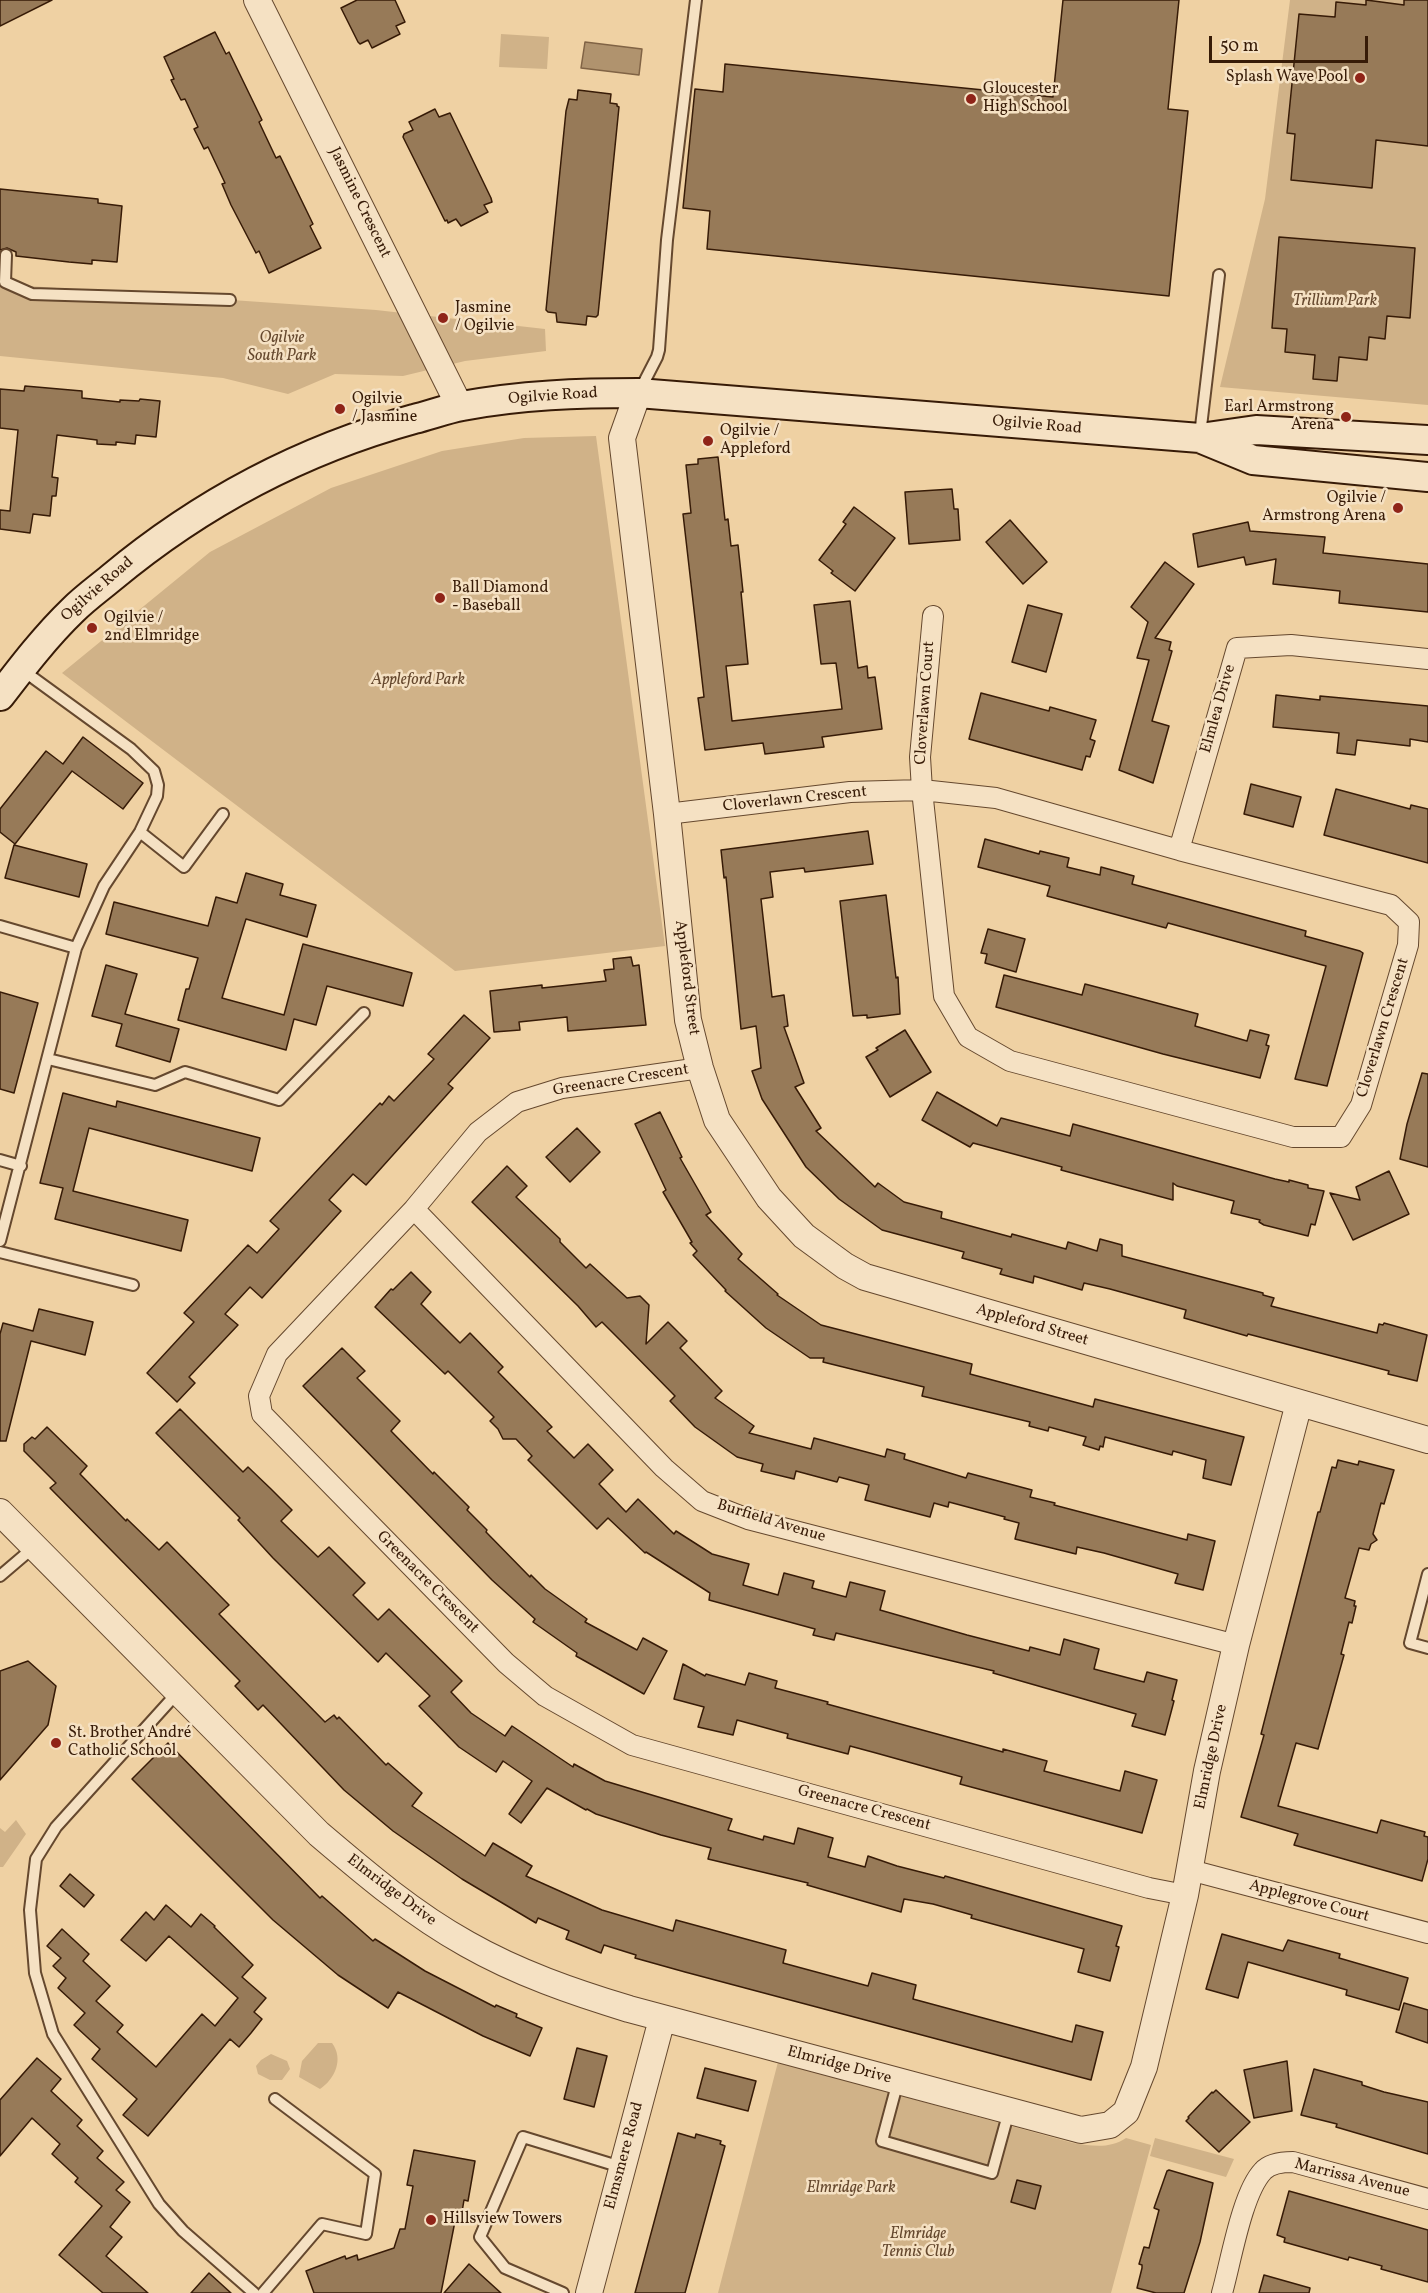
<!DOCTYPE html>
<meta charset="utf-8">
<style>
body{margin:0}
#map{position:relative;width:1428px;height:2293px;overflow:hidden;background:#efd1a3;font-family:Vollkorn,serif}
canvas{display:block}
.scale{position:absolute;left:1209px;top:36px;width:159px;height:27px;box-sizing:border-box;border:3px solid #371b07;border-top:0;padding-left:8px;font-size:18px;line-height:21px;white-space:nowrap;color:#371b07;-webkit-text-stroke:4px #f5e1c3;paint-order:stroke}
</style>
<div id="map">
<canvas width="1428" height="2293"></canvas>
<div class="scale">50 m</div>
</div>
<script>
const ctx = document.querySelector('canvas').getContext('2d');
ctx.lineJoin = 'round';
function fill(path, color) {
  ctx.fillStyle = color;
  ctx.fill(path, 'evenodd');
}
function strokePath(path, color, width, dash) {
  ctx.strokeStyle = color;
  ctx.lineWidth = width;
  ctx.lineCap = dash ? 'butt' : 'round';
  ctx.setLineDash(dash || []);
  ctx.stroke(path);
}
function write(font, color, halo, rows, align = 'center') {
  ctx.font = font + ' Vollkorn,serif';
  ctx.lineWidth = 5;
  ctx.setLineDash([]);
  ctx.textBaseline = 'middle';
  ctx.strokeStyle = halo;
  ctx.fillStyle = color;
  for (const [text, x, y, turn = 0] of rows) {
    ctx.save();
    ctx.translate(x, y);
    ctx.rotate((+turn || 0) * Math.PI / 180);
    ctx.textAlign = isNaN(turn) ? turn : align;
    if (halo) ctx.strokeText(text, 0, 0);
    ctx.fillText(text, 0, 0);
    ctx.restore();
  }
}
fill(new Path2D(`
 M1290,0H1428V405L1220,387L1265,199Z
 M501,34L549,37L547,69L499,67Z
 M0,284L376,310L545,329L546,351L465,361L403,376L335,374L288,394L223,378L0,356Z
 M596,436L665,946L455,971L62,673L210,552L331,488L442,451L524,438Z
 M16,1820L26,1834L3,1867H0V1828L5,1832Z
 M318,2043H332C344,2059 335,2079 320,2089L299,2077L302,2061Z
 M271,2054L287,2061L290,2069L282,2080H270L258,2074L256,2066L261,2060Z
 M778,2062L1073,2143C1092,2146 1110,2149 1126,2138L1151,2145L1111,2293H718Z
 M1155,2138L1234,2159L1226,2177L1150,2156Z`), '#d0b288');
const water = new Path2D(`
 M585,42L642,49L639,75L581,68Z`);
fill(water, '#b0936e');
strokePath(water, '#806345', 1.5);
const building = new Path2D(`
 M0,0H52L0,26Z
 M357,0H395L405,22L396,26L400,34L372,48L368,40L360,44L358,42L341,8Z
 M1063,0H1179L1168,109L1188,111L1169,296L707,249L710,211L683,208L695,89L723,92L725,64L1053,97Z
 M1366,0L1404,5V0H1428V146L1376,140L1372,188L1291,180L1295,134L1287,133L1299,14L1335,17L1336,2L1366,5Z
 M215,32L226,54L229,52L262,120L259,122L276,158L280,156L313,224L310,226L321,248L269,273L259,251L256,253L231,205L222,184L225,183L208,147L204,149L194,129L198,127L185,99L181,100L171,80L174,79L164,57Z
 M578,90L611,94L610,103L617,104V106L619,107L598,315L596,317L587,316L586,325L557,322L556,313L548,312L546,310L566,111L569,99L577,100Z
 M435,109L439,117L450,113L491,198L492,202L484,205L488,212L461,226L456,219L448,223L447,220L445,221L403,137L404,134L413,130L409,122Z
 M0,189L98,199V203L122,206L117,262L92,260V264L69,262L16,256V252L7,248L0,250Z
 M1279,237L1415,248L1410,318L1387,316L1385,339L1369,337L1367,360L1339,357L1337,381L1313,379L1315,355L1285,352L1287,329L1272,328Z
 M25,386L82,391V398L120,402V400L139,401L140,399L160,401L156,437L136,435L135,444L116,442V445L97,444V440L57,435L52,477L58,478L56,496H52L50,516L33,514L30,533L0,529V510L10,511L18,430L0,428V389L24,391Z
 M718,457L725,520L728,519L731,546L738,545L743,592H741L748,664L726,666L732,721L842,709L836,663L821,664L814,605L850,601L858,668L867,666L868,678L875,677L882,729L822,737L824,747L765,754L763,743L705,750L698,698L704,697L683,514L691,513L686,465L698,464V459Z
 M952,489L954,509H958L960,540L909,544L905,492Z
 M854,507L895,538L855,591L831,573L833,571L819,560L846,524L843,522Z
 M1010,520L1047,562L1023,584L986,542Z
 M1248,522L1250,531L1325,537L1323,553L1428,564V612L1339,603L1340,591L1273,584L1276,559L1246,565L1244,557L1198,567L1193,534Z
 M1165,562L1194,584L1155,638L1171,642L1169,650L1172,651L1152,721L1169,726L1153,783L1119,770L1149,660L1137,658L1148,622L1131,607Z
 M1028,605L1062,614L1046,672L1012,662Z
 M981,693L1049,711L1050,707L1096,720L1090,739L1095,741L1090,757L1086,756L1082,770L969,739Z
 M1276,695L1320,700V696L1428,706V742L1410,739V746L1357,740L1355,755L1337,753L1339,733L1273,727Z
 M83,737L143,783L123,809L72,771L15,844L0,832V809L46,751L63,764Z
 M1251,784L1301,797L1293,827L1244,814Z
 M1336,789L1410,809L1411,805L1428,809V863L1324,835Z
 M868,831L873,864L805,872L804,868L770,872L773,897L761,899L772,997L784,995L788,1026L784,1027L804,1083L795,1087L821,1128L816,1131L875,1187L878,1183L904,1202L942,1212L941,1218L1011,1237L1012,1234L1066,1249L1068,1242L1097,1251L1100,1239L1122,1245V1256L1263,1293V1295L1274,1298L1271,1306L1377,1333L1379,1324L1383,1325L1384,1323L1427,1335L1417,1381L1388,1374L1389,1371L1248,1334L1247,1336L1184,1318L1186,1310L1110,1289L1084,1283L1082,1290L1034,1276L1033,1283L1000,1274L1002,1269L962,1258L964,1252L882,1230L839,1199L806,1167L762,1099L752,1071L761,1068L756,1026L741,1029L726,877L724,878L721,850Z
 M985,839L1039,854L1040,851L1069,858L1067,867L1100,875L1101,867L1134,876L1132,884L1306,931L1305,936L1360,951L1363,953L1327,1086L1295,1079L1326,966L1168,923L1166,928L1047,896L1050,886L978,867Z
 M14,845L87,864L79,897L5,878Z
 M246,873L283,884L280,895L316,905L307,937L246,919L222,998L284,1015L303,944L412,973L403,1006L327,986L316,1025L294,1019L286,1050L178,1020L186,989H189L198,958L106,934L114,902L208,926L216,897L237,903Z
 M886,895L896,978L898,977L900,1014L867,1018V1015L853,1016L840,901Z
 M988,929L1025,939L1016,972L985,963L987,954L981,953Z
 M631,957L633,966L639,965L646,1025L568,1031L567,1017L519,1022L520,1030L494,1032L490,991L542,985V988L606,981L604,970L614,969L613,959Z
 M106,965L137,974L125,1014L179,1029L170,1062L116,1046L122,1024L92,1016Z
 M1004,975L1082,995L1085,984L1127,995L1198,1014L1195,1026L1247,1041L1250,1030L1269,1035L1266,1045L1269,1046L1260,1078L1163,1054L996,1007Z
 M0,992L38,1003L14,1093L0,1089Z
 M464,1015L490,1038L448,1084L453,1088L366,1185L353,1174L329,1200L341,1211L262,1298L250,1287L225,1314L238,1325L189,1377L195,1383L177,1402L147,1373L194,1322L184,1313L248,1245L257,1253L279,1229L270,1221L380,1103L382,1105L389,1096L394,1101L434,1059L428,1054Z
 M905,1030L931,1072L890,1097L866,1057L878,1050L876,1048Z
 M1422,1073L1428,1074V1167L1400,1159L1407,1124Z
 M937,1092L997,1126L1001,1118L1070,1136L1073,1124L1275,1179L1289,1182V1180L1308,1185V1188L1324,1191L1315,1225L1311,1224L1308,1236L1264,1225L1259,1222L1260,1220L1231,1213L1234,1201L1177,1186L1173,1183V1200L1061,1170L1062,1167L973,1143L970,1147L922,1120Z
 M63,1093L116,1107L117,1101L260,1138L252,1171L89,1128L73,1191L188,1220L181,1251L55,1219L63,1188L40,1183Z
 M660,1112L682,1157L680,1158L711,1212L706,1215L742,1254L738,1259L778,1294L777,1295L821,1325L972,1364L970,1374L1093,1407L1095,1399L1244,1437L1231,1485L1203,1478L1206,1460L1173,1451L1172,1455L1105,1437L1103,1447L1100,1446L1099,1450L1083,1445L1086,1437L1049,1427L1048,1431L1029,1426L1030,1422L922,1396L924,1387L823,1362L824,1358H810L766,1328L725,1291L726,1290L693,1255L697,1251L690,1243L692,1242L663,1192L666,1190L635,1124Z
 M577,1128L600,1152L570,1182L546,1157Z
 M507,1166L527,1186L516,1197L560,1239V1242L586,1268L590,1264L627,1298L640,1296L649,1305L646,1344L668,1322L687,1341L680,1348L722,1391L715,1398L754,1426L749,1433L811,1449L814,1438L885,1457L887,1449L905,1454L904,1459L966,1478L968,1473L1032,1490L1030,1497L1055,1503L1054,1505L1187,1540L1188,1534L1215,1541L1203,1590L1175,1583L1178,1574L1104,1553L1077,1547L1076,1554L1015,1539L1019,1523L1004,1519L1005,1517L949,1502L948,1507L934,1503L930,1517L865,1500L869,1485L839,1477L837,1482L796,1471L794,1479L761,1471L763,1464L737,1457L695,1427L670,1401L675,1396L620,1340L602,1322L596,1327L578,1306L472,1202Z
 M1389,1171L1409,1214L1353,1240L1330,1193L1360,1200L1356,1187Z
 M411,1272L431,1292L421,1304L460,1343L470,1333L503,1367L498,1372L552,1427L547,1431L574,1458L588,1444L613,1470L599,1484L626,1512L638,1499L674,1534L676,1531L712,1554L749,1564L743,1585L778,1595L784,1573L814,1581L812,1588L846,1597L850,1582L885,1591L880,1610L967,1635L1029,1651L1030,1647L1060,1655L1064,1639L1099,1649L1094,1669L1144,1682L1147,1672L1177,1680L1172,1700L1174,1701L1165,1735L1132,1726L1136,1714L993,1673L994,1671L836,1633L834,1640L813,1635L815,1629L709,1600L710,1593L646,1552L645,1553L608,1518L597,1529L528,1460L532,1456L516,1439H503L498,1429L490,1421L494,1417L448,1371L445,1374L375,1307L391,1289L393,1290Z
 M39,1309L93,1322L85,1355L31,1341L6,1441H0V1334L3,1323L33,1331Z
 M342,1348L365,1371L357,1378L400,1421L391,1431L433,1474L434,1472L469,1507L467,1510L487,1530L486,1532L530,1577L531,1575L545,1589L587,1619L585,1622L637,1650L643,1638L667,1651L644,1694L576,1656L577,1653L533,1622L535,1619L492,1580L303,1386Z
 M180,1409L243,1472L248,1467L271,1489L292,1510L281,1521L318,1557L329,1547L365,1583L353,1595L378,1620L389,1609L462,1681L451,1692L471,1713L505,1736L512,1726L573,1767L574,1764L605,1781L732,1819L728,1830L763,1840L764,1836L794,1844L798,1828L833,1838L828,1857L865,1867L868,1856L897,1866L944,1878L945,1876L1122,1926L1116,1946L1119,1947L1110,1981L1078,1972L1084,1949L971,1918L972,1915L933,1904L904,1899L901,1912L807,1885L808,1883L708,1859L711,1848L661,1835L596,1814L587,1809L586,1810L547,1788L521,1823L509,1814L532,1781L503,1761L496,1772L459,1747L419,1706L430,1696L386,1653L378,1662L273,1558L238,1520L240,1518L156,1433Z
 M47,1427L87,1466L80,1474L126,1521L127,1519L159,1550L167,1542L229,1605L219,1614L325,1722L334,1715L337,1719L339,1717L386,1765L388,1763L422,1793L412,1806L485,1856L493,1843L532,1866L526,1876L602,1910L673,1931L676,1920L786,1950L783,1963L868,1986L872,1973L916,1985L913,1999L1072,2042L1076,2025L1103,2032L1091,2080L685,1972L635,1958L636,1955L604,1945L601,1953L566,1939L569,1931L538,1918L536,1923L462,1879L393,1831L344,1790L263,1705L258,1710L235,1686L240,1681L50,1488L56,1483L24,1451V1444L32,1437L35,1439Z
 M1338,1460L1358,1465L1359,1461L1394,1470L1384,1504L1381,1503L1373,1534L1377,1540L1371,1544L1369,1550L1359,1548L1345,1598L1355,1601L1354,1606H1356L1352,1623L1349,1622L1341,1654L1344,1655L1318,1749L1296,1743L1278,1806L1377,1833L1381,1820L1425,1832L1424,1836L1428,1837V1859L1422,1881L1294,1845L1298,1834L1241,1817L1264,1735L1261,1734L1318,1512H1320L1332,1467L1336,1468Z
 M28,1661L56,1686L48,1725L0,1780V1671Z
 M683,1664L705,1676L706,1674L745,1685L749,1673L777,1681L775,1688L828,1702L827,1704L1003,1752V1749L1047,1761L1044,1771L1120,1791L1125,1771L1157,1780L1142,1833L960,1784L962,1777L876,1753L850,1746L848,1754L787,1738L788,1734L737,1720L733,1735L698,1727L704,1707L674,1699Z
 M168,1743L320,1898L322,1896L373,1941L375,1939L425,1971L495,2007L496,2005L517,2014L516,2017L542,2028L530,2056L483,2036L398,1992L388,2008L338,1975L273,1920L132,1779Z
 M70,1874L94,1895L84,1907L60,1886Z
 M166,1905L191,1927L201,1914L215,1926L214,1927L253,1965L242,1977L266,1998L254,2012L262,2019L251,2033L239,2047L230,2039L148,2136L123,2115L137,2099L92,2059L100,2049L74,2025L85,2013L58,1988L66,1978L53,1966L61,1958L47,1946L62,1929L89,1954L83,1961L110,1986L96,2001L123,2025L117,2032L156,2067L202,2014L215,2026L238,1998L169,1936L146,1961L121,1940L146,1912L154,1920Z
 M1222,1934L1283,1951L1288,1940L1340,1954L1339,1958L1408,1978L1399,2010L1346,1995L1347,1990L1248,1962L1238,1998L1206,1989Z
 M1404,2003L1428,2010V2043L1396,2032Z
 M577,2048L607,2056L594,2107L564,2099Z
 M37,2058L61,2079L51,2091L82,2120L77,2126L103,2151L97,2158L124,2182L116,2190L130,2202L110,2227L122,2237L106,2256L148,2293H103L59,2255L102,2206L75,2182L78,2178L52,2154L60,2144L32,2118L0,2156V2100Z
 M1287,2061L1292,2111L1254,2118L1244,2070Z
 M705,2068L756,2081L748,2111L697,2098Z
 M1314,2069L1362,2082V2085L1384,2092L1428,2102V2154L1336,2127L1337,2124L1301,2115Z
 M1216,2090L1250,2122L1219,2152L1186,2121L1189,2118L1188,2117L1212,2092L1213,2093Z
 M678,2133L695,2138L696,2134L721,2141L720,2144L725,2146L685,2293H635Z
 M414,2150L475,2161L468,2201L464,2200L462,2212L457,2211L441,2293H314L306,2271L345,2256L346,2259L357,2255L358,2260L394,2248L400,2229H405L413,2186L407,2185Z
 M1169,2170L1213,2183L1200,2242L1184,2293H1156L1137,2288L1142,2268V2265L1139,2264L1144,2247L1149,2248L1159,2210L1154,2208L1167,2171Z
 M1017,2180L1041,2186L1035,2209L1011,2202Z
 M1289,2191L1428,2230V2282L1381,2269L1382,2266L1349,2257L1348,2260L1284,2242L1285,2238L1277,2235Z
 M469,2264L501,2293H444Z
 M209,2273L231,2293H191Z
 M1264,2275L1310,2288L1309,2293H1259Z`);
fill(building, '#977a58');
strokePath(building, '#371b07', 1.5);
const service = new Path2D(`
 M6,255L5,282L32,294L230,300
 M639,392L657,357L659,350L667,240L696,0
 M1200,435L1219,275
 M140,832L184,867L223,814
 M0,926L76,948
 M48,1059L155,1085L185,1072L279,1100L364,1013
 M0,1160L21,1166
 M0,1241L76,948L104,886L140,832L157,796L158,785L154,771L131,749L21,669
 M0,1252L133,1285
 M1428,1574L1410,1643L1428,1648
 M0,1576L34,1547
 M178,1692L56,1827L36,1859L30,1910L35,1973L53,2034L159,2204L183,2231L254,2293
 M898,2081L882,2141L992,2173L1009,2111
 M263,2293L322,2224L366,2234L375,2174L275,2099
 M563,2293L505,2268L480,2237L523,2137L621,2167`);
const minor = new Path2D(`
 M667,814L850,792L922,790L996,798L1179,850L1391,905L1409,922L1408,945L1361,1105L1341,1137H1293L1010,1061L968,1037L944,996L922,790L920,757L933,616
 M1179,850L1237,648L1291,645L1428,659
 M700,1068L562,1088L517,1102L478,1132L414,1209L277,1354L259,1396L262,1414L506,1663L545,1696L632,1745L1149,1888L1185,1895
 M414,1209L664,1468L702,1501L748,1519L1236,1645
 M1190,1870L1428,1933
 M1222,2293C1231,2261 1242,2193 1263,2171C1270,2163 1283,2162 1293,2162L1428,2199`);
const tertiary = new Path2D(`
 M257,0L460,407
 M638,393L622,438L667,814L688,1020L700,1068L717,1120L769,1198L804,1236L845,1266L865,1277L1428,1440
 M0,1512L319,1834C366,1874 413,1914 467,1944C518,1973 573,1992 629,2009L1081,2130L1110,2125L1126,2112L1144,2067L1185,1895L1207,1771L1236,1645L1299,1403
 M589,2293L662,2019`);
const secondary = new Path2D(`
 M1202,439L1253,460L1428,477
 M0,696C23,666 46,636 73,610C85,598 99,588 111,578C201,503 301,450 414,419C430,415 446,409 462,406C521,395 579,393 638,393L1200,438L1256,430L1428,440`);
strokePath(service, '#65482e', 14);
strokePath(minor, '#65482e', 22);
strokePath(tertiary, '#65482e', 28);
strokePath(secondary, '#371b07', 32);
strokePath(service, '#f5e1c3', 10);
strokePath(minor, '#f5e1c3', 20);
strokePath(tertiary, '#f5e1c3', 26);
strokePath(secondary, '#f5e1c3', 28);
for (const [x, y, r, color] of [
 [1360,78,6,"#8f2418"],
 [971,99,6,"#8f2418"],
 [443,318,6,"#8f2418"],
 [340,409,6,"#8f2418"],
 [1346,417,6,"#8f2418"],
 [708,441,6,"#8f2418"],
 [1398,508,6,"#8f2418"],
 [440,598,6,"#8f2418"],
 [92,628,6,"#8f2418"],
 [56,1743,6,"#8f2418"],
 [431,2220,6,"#8f2418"]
]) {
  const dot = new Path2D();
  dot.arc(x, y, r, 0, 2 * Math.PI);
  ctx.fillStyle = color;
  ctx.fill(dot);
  strokePath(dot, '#f5e1c3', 2);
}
write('16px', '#371b07', '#f5e1c3', [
 ["Splash Wave Pool",1348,78,"right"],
 ["Gloucester",983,90],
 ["High School",983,108],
 ["Jasmine",455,309],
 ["/ Ogilvie",455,327],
 ["Ogilvie",352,400],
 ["/ Jasmine",352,418],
 ["Earl Armstrong",1334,408,"right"],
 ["Arena",1334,426,"right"],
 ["Ogilvie /",720,432],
 ["Appleford",720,450],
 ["Ogilvie /",1386,499,"right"],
 ["Armstrong Arena",1386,517,"right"],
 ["Ball Diamond",452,589],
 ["- Baseball",452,607],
 ["Ogilvie /",104,619],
 ["2nd Elmridge",104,637],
 ["St. Brother André",68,1734],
 ["Catholic School",68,1752],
 ["Hillsview Towers",443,2220]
], 'left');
write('16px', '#371b07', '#f5e1c3', [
 ["Jasmine Crescent",359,203,64],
 ["Ogilvie Road",553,397,-4],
 ["Ogilvie Road",1037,426,5],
 ["Ogilvie Road",98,590,-41],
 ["Cloverlawn Court",926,703,-86],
 ["Elmlea Drive",1219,709,-74],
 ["Cloverlawn Crescent",795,800,-6],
 ["Appleford Street",686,978,83],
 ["Cloverlawn Crescent",1384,1028,-73],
 ["Greenacre Crescent",621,1081,-9],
 ["Appleford Street",1032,1326,16],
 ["Burfield Avenue",771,1522,17],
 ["Greenacre Crescent",427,1583,45],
 ["Elmridge Drive",1212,1757,-78],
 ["Greenacre Crescent",864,1809,15],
 ["Elmridge Drive",391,1891,37],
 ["Applegrove Court",1309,1902,15],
 ["Elmridge Drive",839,2066,15],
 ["Elmsmere Road",625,2156,-75],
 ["Marrissa Avenue",1352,2179,14]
]);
write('italic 16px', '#65482e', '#f5e1c3', [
 ["Trillium Park",1335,302],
 ["Ogilvie",282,339],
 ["South Park",282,357],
 ["Appleford Park",418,681],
 ["Elmridge Park",851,2189],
 ["Elmridge",918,2235],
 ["Tennis Club",918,2253]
]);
</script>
